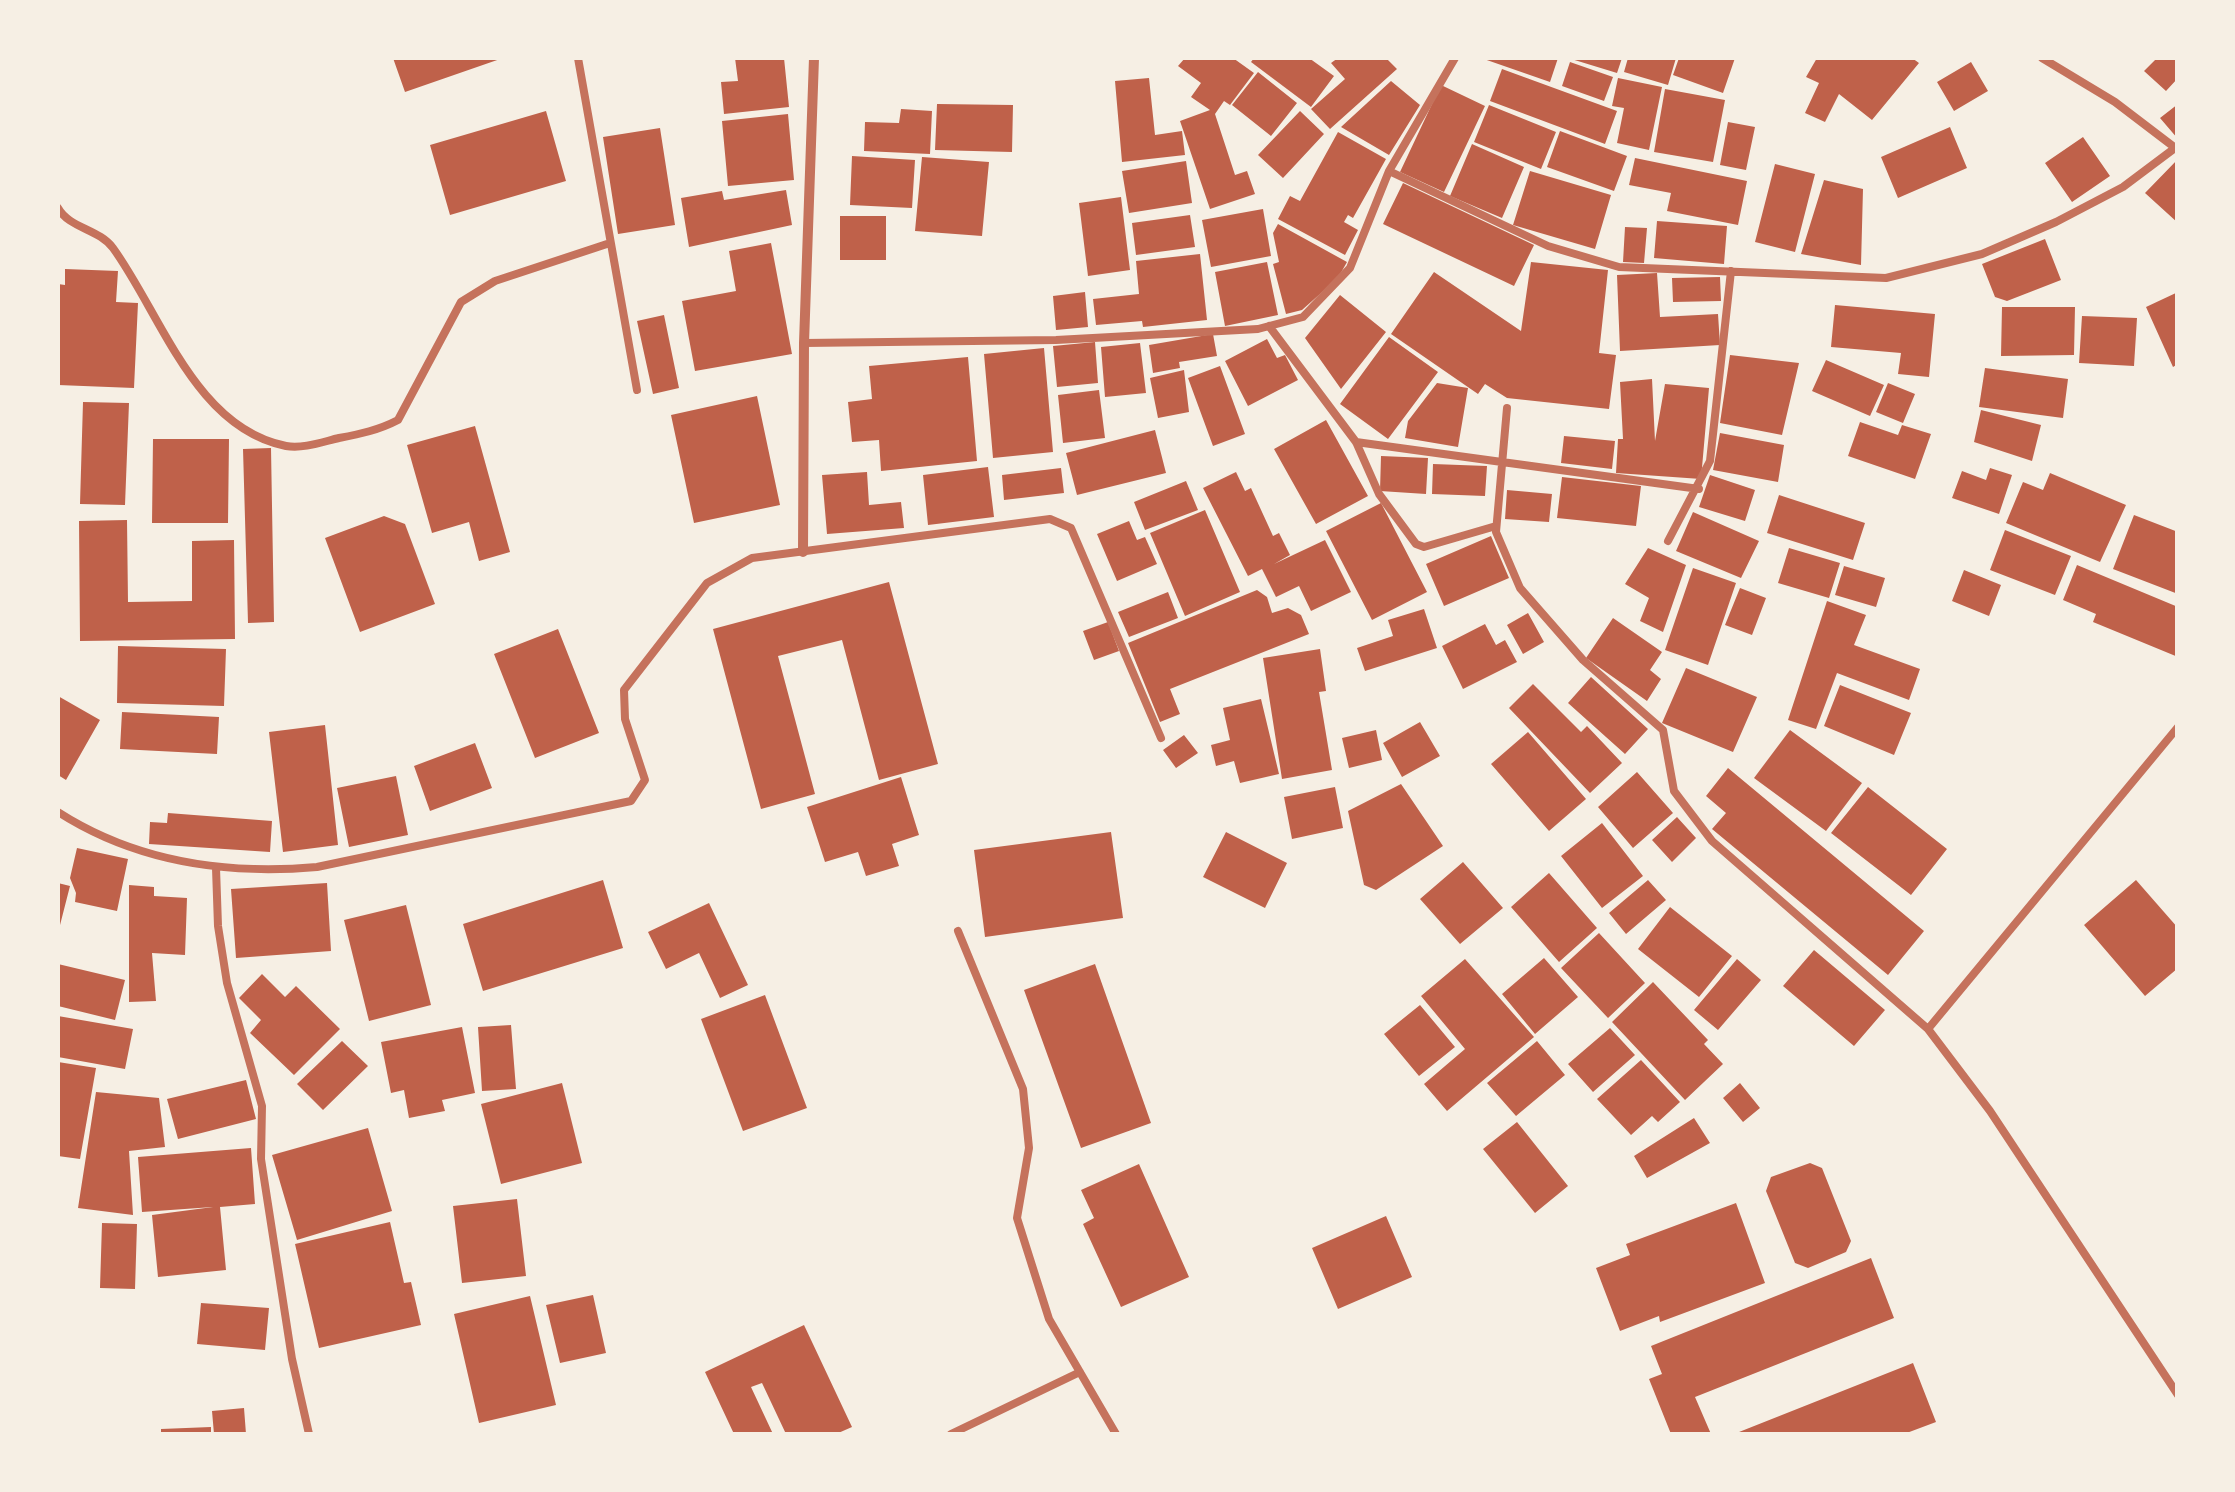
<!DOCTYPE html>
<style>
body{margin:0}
#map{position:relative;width:2235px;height:1492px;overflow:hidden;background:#f6efe4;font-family:"PT Sans",sans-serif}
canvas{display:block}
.frame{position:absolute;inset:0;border:60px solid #f6efe4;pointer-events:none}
</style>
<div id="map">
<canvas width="2235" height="1492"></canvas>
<div class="frame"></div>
</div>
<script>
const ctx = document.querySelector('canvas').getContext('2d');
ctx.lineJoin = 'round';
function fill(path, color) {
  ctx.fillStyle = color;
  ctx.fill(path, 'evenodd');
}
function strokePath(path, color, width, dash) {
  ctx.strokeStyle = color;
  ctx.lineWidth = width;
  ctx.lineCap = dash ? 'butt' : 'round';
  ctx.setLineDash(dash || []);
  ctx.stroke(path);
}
fill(new Path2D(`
 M393,58H503L405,92Z
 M735,58H784L789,107L724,114L721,82L738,81Z
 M1185,58H1233L1254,73L1230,105L1224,101L1215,114L1235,175L1247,171L1255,194L1210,209L1180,121L1210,110L1191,97L1201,83L1178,66Z
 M1254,58H1309L1334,76L1311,107L1251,62Z
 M1338,58H1386L1397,69L1330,129L1311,109L1345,79L1331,63Z
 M1481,58H1558L1550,82Z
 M1568,58H1622L1617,73Z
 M1628,58H1676L1668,85L1624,72Z
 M1679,58H1735L1723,93L1673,75Z
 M1817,58H1912L1919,63L1872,120L1839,94L1825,122L1805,113L1819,83L1806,77Z
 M2157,58H2178V78L2166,91L2144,71Z
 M1570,62L1613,77L1604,101L1562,86Z
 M1971,62L1988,91L1954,111L1937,82Z
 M1502,69L1617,111L1605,144L1490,101Z
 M1258,72L1297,103L1271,136L1232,105Z
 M1149,78L1155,135L1182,131L1185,155L1122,162L1115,81Z
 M1618,78L1662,87L1649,150L1617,143L1624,108L1612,106Z
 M1391,81L1420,105L1389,155L1341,127Z
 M1441,85L1485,106L1444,192L1400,172Z
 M1665,89L1725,100L1713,162L1654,152Z
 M937,104L1013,105L1012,152L935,150Z
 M2178,104V139L2160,118Z
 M1489,105L1556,132L1541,169L1474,142Z
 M901,109L932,111L930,154L864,151L865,122L899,123Z
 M546,111L566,181L450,215L430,145Z
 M1300,111L1324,134L1283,178L1258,155Z
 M788,114L794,180L728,186L722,121Z
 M1728,122L1755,127L1746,170L1720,165Z
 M1950,127L1967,168L1898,198L1881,157Z
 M660,128L675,225L618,234L603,137Z
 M1560,131L1627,156L1614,191L1547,167Z
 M1338,132L1386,159L1353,218L1348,215L1344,222L1358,230L1345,255L1278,219L1290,196L1300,201Z
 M2083,137L2110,176L2072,202L2045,163Z
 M1472,144L1524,167L1502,218L1450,196Z
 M852,156L915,160L912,208L850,205Z
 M922,157L989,162L982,236L915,231Z
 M1635,158L1747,181L1738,225L1667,211L1671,193L1629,185Z
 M2178,159V223L2145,193Z
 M1186,161L1192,203L1129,213L1122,171Z
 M1775,164L1815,174L1795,252L1755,242Z
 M1530,171L1611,195L1595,249L1513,225Z
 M1824,180L1863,189L1861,265L1801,254Z
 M1403,183L1534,245L1514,286L1383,224Z
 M786,190L792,225L689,247L681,198L722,191L724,200Z
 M1121,197L1130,270L1088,276L1079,203Z
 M1263,209L1271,256L1211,267L1202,220Z
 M1190,215L1195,247L1136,255L1132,223Z
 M840,216H886V260H840Z
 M1657,221L1727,226L1724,264L1654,258Z
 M1278,224L1347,262L1338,278L1302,310L1286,314L1273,264L1279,262L1273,233Z
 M1625,227L1647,228L1644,263L1623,262Z
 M2045,239L2061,280L2007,301L1995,297L1982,264Z
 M771,243L792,354L695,371L682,301L736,291L729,251Z
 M1200,254L1207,320L1143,327L1142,321L1096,325L1093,299L1139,294L1136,261Z
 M1267,262L1278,315L1225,326L1215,272Z
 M1531,262L1608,270L1599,353L1616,355L1609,409L1507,398L1485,384L1478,394L1391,334L1434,272L1521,331Z
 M65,269L118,271L116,302L138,303L134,388L58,385V284L65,285Z
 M1657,273L1660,317L1718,314L1720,345L1620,351L1617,275Z
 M1720,277L1721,301L1673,302L1672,278Z
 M1085,292L1088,327L1056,330L1053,296Z
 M2178,292V364L2173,367L2146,307Z
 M1340,295L1386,332L1341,389L1305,338Z
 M1835,305L1935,314L1929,377L1898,374L1901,353L1831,347Z
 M2002,307H2075L2074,355L2001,356Z
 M664,315L679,388L653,394L637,321Z
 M2082,316L2137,318L2134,366L2079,363Z
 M1213,334L1217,356L1179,362L1180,368L1153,373L1149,345Z
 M1389,337L1438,372L1388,439L1340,404Z
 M1267,339L1277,358L1285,355L1298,380L1248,406L1225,361Z
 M1095,342L1098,383L1057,387L1053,346Z
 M1140,343L1146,393L1105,397L1101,347Z
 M1044,348L1053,452L993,458L984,354Z
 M1730,355L1799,363L1782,435L1720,423Z
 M968,357L977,461L881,471L879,440L852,442L848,402L872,399L869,366Z
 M1826,360L1884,385L1870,416L1812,391Z
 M1220,366L1245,434L1213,446L1188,378Z
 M1985,368L2068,379L2063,418L1979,407Z
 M1184,370L1189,412L1158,418L1150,378Z
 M1652,379L1655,441L1665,384L1709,388L1701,479L1616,473L1618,439H1623L1620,382Z
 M1437,383L1468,388L1458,447L1405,438L1408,421Z
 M1888,383L1915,394L1903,423L1876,412Z
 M1099,390L1105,438L1063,443L1058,395Z
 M757,396L780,505L694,523L671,415Z
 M83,402L129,403L125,505L80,504Z
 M1981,410L2041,425L2032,461L1974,442Z
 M1326,420L1368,496L1316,524L1274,449Z
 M1860,422L1898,435L1902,425L1931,434L1915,479L1848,456Z
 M475,426L510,552L479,561L469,522L432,533L407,445Z
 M1155,430L1166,473L1077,495L1066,453Z
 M1720,433L1784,445L1778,482L1713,470Z
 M1564,436L1615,441L1612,469L1561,463Z
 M153,439H229L228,523H152Z
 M271,448L274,622L248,623L243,449Z
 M1381,456L1428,458L1426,494L1380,491Z
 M1433,464L1487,466L1485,496L1432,494Z
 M988,467L994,517L928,525L923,475Z
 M1061,468L1064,493L1004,500L1002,475Z
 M1990,468L2012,475L1999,514L1952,498L1962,471L1986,480Z
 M867,472L869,505L901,502L904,528L827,534L822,475Z
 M1236,472L1245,491L1251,488L1273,536L1279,533L1290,555L1274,564L1325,540L1351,592L1311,611L1299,586L1276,597L1262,569L1248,576L1203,488Z
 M2050,473L2126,505L2100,562L2006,523L2023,482L2043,490Z
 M1710,475L1755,490L1745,521L1699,507Z
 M1562,477L1641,486L1636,526L1557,518Z
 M1186,481L1198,510L1145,530L1134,502Z
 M1507,490L1552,494L1549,522L1505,519Z
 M1779,495L1865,523L1853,560L1767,533Z
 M1381,503L1427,592L1372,620L1326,531Z
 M1205,510L1240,592L1185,616L1150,533Z
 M1693,512L1759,541L1741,578L1676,551Z
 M2134,515L2178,532V594L2113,569Z
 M384,516L405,524L435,604L360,632L325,538Z
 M127,520L128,602L192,601V541L234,540L235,639L80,641L79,521Z
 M1129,521L1137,540L1145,537L1157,564L1117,581L1097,534Z
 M2005,530L2071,556L2055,595L1990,570Z
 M1491,536L1509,578L1444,606L1426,564Z
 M1648,548L1686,565L1663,632L1640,621L1649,598L1625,584Z
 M1789,548L1840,563L1829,598L1778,583Z
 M2077,565L2178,607V657L2093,622L2096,614L2063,600Z
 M1844,566L1885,578L1876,607L1835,595Z
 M1693,568L1736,583L1708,665L1665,650Z
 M1964,570L2001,585L1989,616L1952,601Z
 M889,582L938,764L879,780L842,640L778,656L815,794L761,809L713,629Z
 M1740,588L1766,598L1752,635L1725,625Z
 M1257,590L1267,597L1272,613L1288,608L1301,615L1309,634L1170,689L1180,714L1160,722L1128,643Z
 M1168,592L1178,618L1129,637L1118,612Z
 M1827,601L1866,615L1854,645L1920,669L1909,700L1837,673L1816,729L1788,720Z
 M1424,609L1437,648L1365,671L1357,648L1393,636L1388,620Z
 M1528,613L1544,642L1523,654L1507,625Z
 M1613,618L1662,652L1650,670L1661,679L1647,701L1586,658Z
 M1108,622L1119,651L1094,660L1083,631Z
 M1485,624L1496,645L1505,640L1517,662L1463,689L1442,646Z
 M558,629L599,733L535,758L494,654Z
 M118,646L226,649L224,706L117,703Z
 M1320,649L1326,691L1319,692L1332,770L1282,779L1263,658Z
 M1686,668L1757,697L1733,752L1662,723Z
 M1591,677L1648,729L1625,754L1568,703Z
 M1533,684L1581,732L1587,726L1622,763L1590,793L1509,708Z
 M1840,685L1911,713L1894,755L1824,726Z
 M58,696L100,720L66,780L58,775Z
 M1261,699L1279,774L1240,783L1234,761L1216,766L1211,745L1230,740L1223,708Z
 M122,712L219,717L217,754L120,749Z
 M1420,722L1440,756L1402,777L1383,743Z
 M325,725L338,845L283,852L269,732Z
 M1376,730L1382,760L1349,768L1342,738Z
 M1790,730L1862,783L1826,831L1754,778Z
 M1528,732L1586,799L1549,831L1491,764Z
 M1184,735L1198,753L1176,768L1163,750Z
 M475,743L492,788L430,811L414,766Z
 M1728,768L1924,931L1888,975L1712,829L1726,813L1706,796Z
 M1637,772L1673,813L1633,848L1598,807Z
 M396,776L408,835L349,847L337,788Z
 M901,777L919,835L892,844L899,866L866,876L858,852L825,862L807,807Z
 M1401,784L1443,846L1376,890L1364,885L1348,811Z
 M1335,787L1343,828L1292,839L1284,797Z
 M1868,787L1947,849L1911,895L1831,833Z
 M168,813L272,821L270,852L149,844L150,822L167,823Z
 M1677,817L1696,838L1672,862L1652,840Z
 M1602,823L1643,876L1602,908L1561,856Z
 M1111,832L1123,918L985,937L974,850Z
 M1226,832L1287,863L1265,908L1203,877Z
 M77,848L128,859L117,911L75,902L76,893L70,878Z
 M1463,862L1503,908L1460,944L1420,899Z
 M1549,873L1597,928L1559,962L1511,907Z
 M603,880L623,948L483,991L463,924Z
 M1648,880L1666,900L1626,934L1609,913Z
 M2136,880L2178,928V968L2145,996L2084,925Z
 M58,883L70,886L59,929H58Z
 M327,883L331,951L236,958L231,889Z
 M129,885L154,887V896L187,898L185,955L152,953L156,1001L129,1002Z
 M709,903L748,985L720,998L699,953L666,969L648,932Z
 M406,905L431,1005L369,1021L344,920Z
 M1670,907L1732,956L1699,997L1638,949Z
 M1599,933L1645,983L1608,1018L1561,968Z
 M1814,950L1885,1010L1854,1046L1783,986Z
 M1544,958L1578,997L1535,1034L1502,994Z
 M1465,959L1534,1037L1447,1111L1424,1084L1465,1049L1421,996Z
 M1737,959L1761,980L1718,1030L1694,1010Z
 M58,964L125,980L115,1020L58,1006Z
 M1095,964L1151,1123L1081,1148L1024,990Z
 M262,974L285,997L296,986L340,1029L294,1075L250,1033L261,1020L239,998Z
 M1653,982L1708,1040L1704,1044L1723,1064L1685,1100L1612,1022Z
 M765,995L807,1108L743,1131L701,1019Z
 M1420,1005L1455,1047L1419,1076L1384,1034Z
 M58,1016L133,1029L125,1069L58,1057Z
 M511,1025L516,1089L482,1091L478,1027Z
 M462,1027L475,1093L442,1100L445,1111L409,1118L404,1090L391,1093L381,1042Z
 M1610,1028L1635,1055L1593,1092L1568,1064Z
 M342,1041L368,1066L323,1110L297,1084Z
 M1537,1041L1565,1075L1516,1116L1487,1083Z
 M1641,1060L1680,1102L1658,1122L1652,1116L1631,1135L1597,1099Z
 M58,1062L96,1068L80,1159L58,1156Z
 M246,1080L256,1119L178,1139L167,1099Z
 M562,1083L582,1163L501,1184L481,1104Z
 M1740,1083L1760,1108L1743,1122L1723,1098Z
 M96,1092L159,1098L165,1147L129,1151L133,1215L78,1208Z
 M1694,1118L1710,1143L1647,1178L1634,1156Z
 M1517,1122L1568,1186L1535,1213L1483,1149Z
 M368,1128L392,1211L297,1240L272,1155Z
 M251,1148L255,1204L220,1207L226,1270L158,1277L152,1215L213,1207L142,1212L138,1157Z
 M1810,1163L1822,1168L1851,1241L1846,1252L1808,1268L1795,1263L1766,1191L1771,1177Z
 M1139,1164L1189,1277L1121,1307L1083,1224L1094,1218L1081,1190Z
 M517,1199L526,1276L462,1283L453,1206Z
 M1736,1203L1765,1283L1660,1322L1659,1316L1620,1331L1596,1268L1630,1255L1626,1244Z
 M1386,1216L1412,1277L1338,1309L1312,1248Z
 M390,1222L404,1283L411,1282L421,1325L319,1348L295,1244Z
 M102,1223L137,1224L135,1289L100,1288Z
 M1871,1258L1894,1318L1695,1397L1711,1434H1671L1649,1379L1662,1374L1651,1346Z
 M593,1295L606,1353L560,1363L546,1305Z
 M530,1296L556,1405L479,1423L454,1314Z
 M201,1303L269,1308L265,1350L197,1344Z
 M804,1325L852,1427L836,1434H786L762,1383L751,1387L773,1434H734L705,1372Z
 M1913,1363L1936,1422L1904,1434H1734Z
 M244,1408L246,1434H214L212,1411Z
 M211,1427V1434H161V1429Z`), '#bf614a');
strokePath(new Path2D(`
 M578,58L637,390
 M2042,58L2115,102L2178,150
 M1389,171L1548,246L1619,267L1886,278L1982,254L2056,222L2123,187L2175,148
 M58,208C69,228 99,229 113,248C161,314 195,428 286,446C303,449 322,442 339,438C360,434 379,430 398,420L461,302L495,281L610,243
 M1269,326L1356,442L1379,494L1416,544L1424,547L1496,526
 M804,343L1056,340L1258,329L1303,317L1350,268L1389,171L1455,58
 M1507,408L1496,532L1520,588L1583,660L1663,730L1674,791L1712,841L1928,1029L1990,1111L2178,1395
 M1356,442L1699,489
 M1668,541L1710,461L1731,271
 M58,812C136,862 226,875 317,867L631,801L645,780L625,719L624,690L707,583L752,558L1050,519L1071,528L1161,738
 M216,868L218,926L227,983L262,1106L261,1159L292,1359L309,1434
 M958,931L1023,1089L1029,1148L1017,1218L1049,1319L1116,1434
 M1928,1029L2178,727
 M951,1434L1080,1372`), '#c5725c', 8);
strokePath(new Path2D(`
 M803,552L804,343L814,58`), '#c5725c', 10);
</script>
